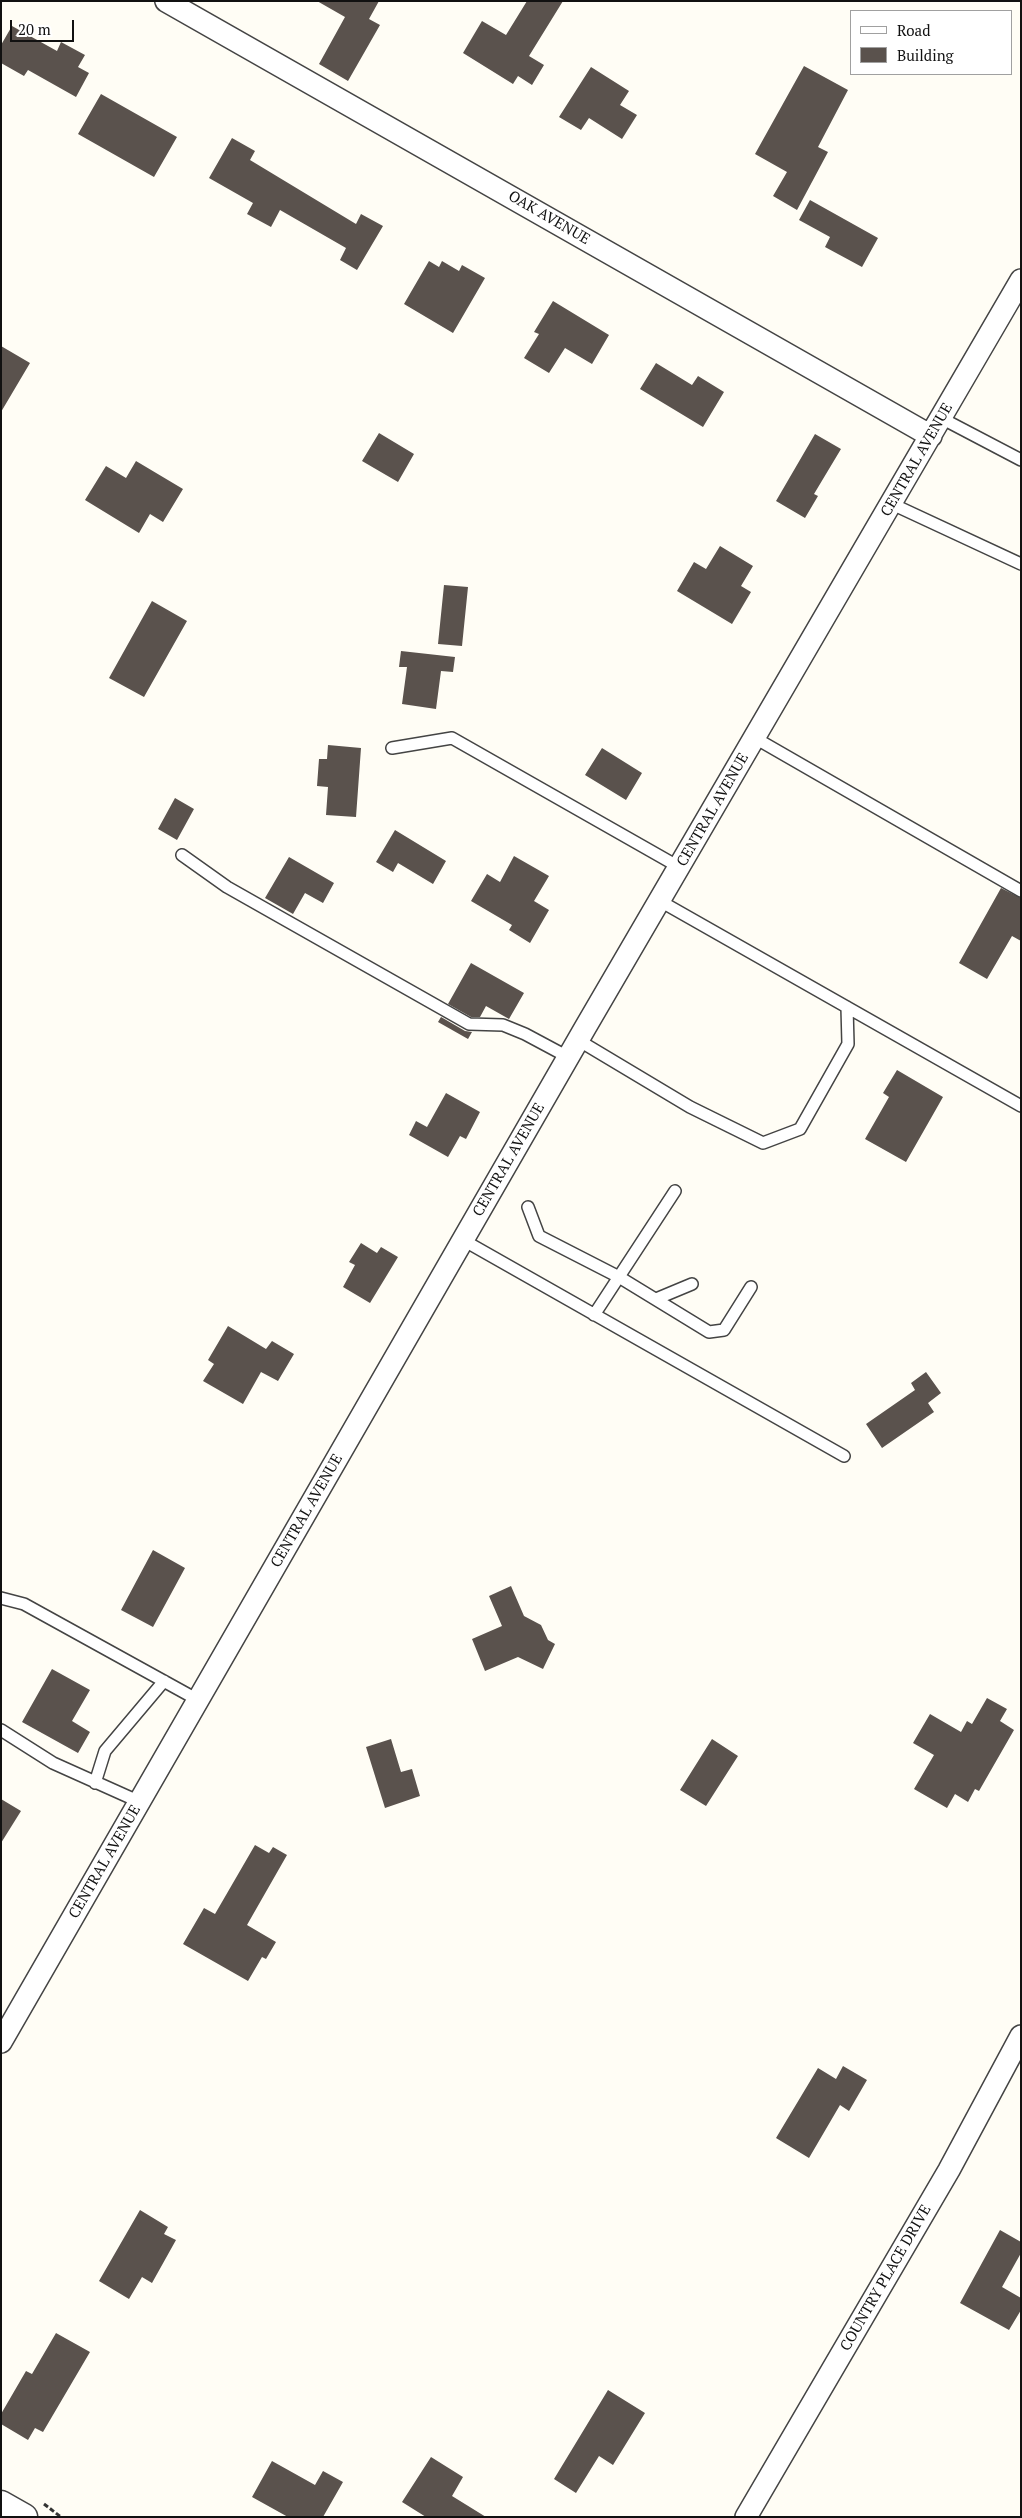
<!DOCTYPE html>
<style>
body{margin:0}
#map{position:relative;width:1022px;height:2518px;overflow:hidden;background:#fffdf5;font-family:"PT Serif",serif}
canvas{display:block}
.frame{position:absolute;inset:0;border:2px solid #111;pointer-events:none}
.legend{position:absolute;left:850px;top:10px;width:162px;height:65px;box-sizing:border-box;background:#fff;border:1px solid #a0a0a0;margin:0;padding:6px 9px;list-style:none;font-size:15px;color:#111}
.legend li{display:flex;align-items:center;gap:10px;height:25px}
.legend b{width:25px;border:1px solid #a0a0a0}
.scale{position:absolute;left:10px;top:20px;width:64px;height:22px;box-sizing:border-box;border:2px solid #111;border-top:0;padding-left:6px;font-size:15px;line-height:18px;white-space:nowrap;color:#111;-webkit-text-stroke:4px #fff;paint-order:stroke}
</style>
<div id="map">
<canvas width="1022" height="2518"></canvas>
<div class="frame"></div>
<ul class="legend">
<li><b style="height:6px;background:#fff"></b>Road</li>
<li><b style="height:14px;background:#5a524d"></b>Building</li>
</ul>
<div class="scale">20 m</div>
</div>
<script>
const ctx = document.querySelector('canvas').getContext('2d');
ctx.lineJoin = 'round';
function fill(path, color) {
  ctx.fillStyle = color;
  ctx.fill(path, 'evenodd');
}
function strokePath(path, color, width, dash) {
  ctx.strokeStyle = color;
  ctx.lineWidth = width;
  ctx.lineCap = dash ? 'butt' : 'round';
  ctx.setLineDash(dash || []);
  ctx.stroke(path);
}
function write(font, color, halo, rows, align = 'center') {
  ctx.font = font + ' "PT Serif",serif';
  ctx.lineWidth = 5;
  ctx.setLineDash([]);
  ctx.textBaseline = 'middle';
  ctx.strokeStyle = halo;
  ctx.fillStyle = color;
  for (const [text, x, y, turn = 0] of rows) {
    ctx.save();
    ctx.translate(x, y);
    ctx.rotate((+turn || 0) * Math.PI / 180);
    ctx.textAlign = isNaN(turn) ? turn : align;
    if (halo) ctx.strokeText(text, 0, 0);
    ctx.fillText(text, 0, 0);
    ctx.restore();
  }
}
fill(new Path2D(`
 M317,1H379L369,19L380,25L348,81L319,64L345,17Z
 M527,1H563L529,56L544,65L532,85L518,76L513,84L463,53L482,21L506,35Z
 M12,26L57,51L61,42L85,55L78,67L89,73L76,97L28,70L24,76L1,63V45Z
 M804,66L848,90L818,147L828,152L797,210L773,196L787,172L755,154Z
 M591,67L629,91L620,105L637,115L622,139L589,118L581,130L559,117Z
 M101,94L177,137L154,177L78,134Z
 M232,138L255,151L250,160L356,224L361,214L383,226L357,270L340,260L346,248L280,210L271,227L247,214L253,203L209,178Z
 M810,200L878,238L862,267L825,247L830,237L799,220Z
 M429,261L439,267L442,261L459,271L462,265L485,278L453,333L404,304Z
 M553,301L609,335L592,364L565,348L549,373L524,358L539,334L534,332Z
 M1,346L30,363L1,412Z
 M656,363L692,385L698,376L724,392L703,427L640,389Z
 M379,433L414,454L398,482L362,461Z
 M815,434L841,449L814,494L818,496L805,518L776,501Z
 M136,461L183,489L163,522L150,514L139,533L85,500L106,466L126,478Z
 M720,546L753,566L741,586L751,592L732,624L677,591L694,562L706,569Z
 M444,585L468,587L462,646L438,644Z
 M152,601L187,621L144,697L109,678Z
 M401,651L455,657L453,672L441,671L436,709L402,704L407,667H399Z
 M328,745L361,748L356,817L326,815L328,787L317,786L319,759H327Z
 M602,748L642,773L626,800L585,775Z
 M175,798L194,809L177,840L158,829Z
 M395,830L446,861L433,884L398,863L393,872L376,862Z
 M514,856L549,876L534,901L549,910L530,943L509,930L512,925L471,901L487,874L500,882Z
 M289,857L334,883L323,903L305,893L293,914L265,898Z
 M1001,888L1021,898V941L1012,936L987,979L959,963Z
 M471,963L524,993L509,1019L486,1006L480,1017H471L448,1004Z
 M441,1017L465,1031L472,1032L468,1039L438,1022Z
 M897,1070L943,1097L906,1162L865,1139L889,1097L883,1093Z
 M446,1093L480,1112L466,1139L460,1136L448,1157L409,1135L416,1121L427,1127Z
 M361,1243L377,1253L381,1247L398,1257L370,1303L343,1287L355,1265L349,1262Z
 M228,1326L266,1349L272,1341L294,1354L278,1381L261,1372L243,1404L203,1381L214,1364L208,1360Z
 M926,1372L941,1393L928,1403L934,1412L882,1448L866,1424L915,1390L911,1383Z
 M153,1550L185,1568L153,1627L121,1610Z
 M511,1586L524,1616L541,1625L548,1640L555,1644L543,1669L518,1657L485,1671L472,1639L502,1626L489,1596Z
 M52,1669L90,1690L72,1721L90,1732L78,1753L22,1722Z
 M987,1698L1007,1709L1000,1721L1014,1730L979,1791L975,1789L968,1802L955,1794L947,1808L914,1789L934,1755L913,1743L930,1714L961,1732L967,1721L972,1724Z
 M391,1739L401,1772L412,1769L420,1796L385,1808L366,1747Z
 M712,1739L738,1756L706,1806L680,1790Z
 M1,1799L21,1811L1,1843Z
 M255,1845L269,1853L273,1847L287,1855L247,1925L276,1942L266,1959L262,1957L248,1981L183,1944L204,1908L215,1914Z
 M843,2066L867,2080L849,2111L840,2105L809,2158L776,2138L818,2068L836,2079Z
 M140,2210L168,2227L164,2234L176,2240L152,2283L142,2277L129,2299L99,2281Z
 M1000,2230L1021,2242V2253L1002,2287L1021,2298V2310L1009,2330L960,2303Z
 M56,2333L90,2352L43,2432L35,2428L28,2440L1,2424V2414L26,2371L32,2374Z
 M608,2390L645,2413L613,2465L599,2456L576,2493L554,2479Z
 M431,2457L463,2477L452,2496L486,2517H426L402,2502Z
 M272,2461L315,2485L323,2471L343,2482L323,2517H288L252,2497Z`), '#5a524d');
const service = new Path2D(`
 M941,418L1021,460
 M892,504L1021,564
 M755,738L1021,891
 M392,748L452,738L679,867
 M182,855L227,887L469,1024L503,1025L525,1034L568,1057
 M660,901L1021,1106
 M578,1040L690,1107L763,1143L800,1129L848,1044L847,1007
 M528,1207L539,1236L619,1277L709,1332L724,1330L751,1287
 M463,1240L844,1456
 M656,1299L692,1284
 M594,1315L675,1191
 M1,1598L24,1604L198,1700
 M1,1730L53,1763L140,1802
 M95,1783L105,1751L164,1681`);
const minor = new Path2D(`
 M166,1L931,436
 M1,2042L585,1028L1021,280
 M746,2517L949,2170L1021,2036`);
const tertiary = new Path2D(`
 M1,2504L24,2517`);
strokePath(service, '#444', 14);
strokePath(minor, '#444', 24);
strokePath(tertiary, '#444', 29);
strokePath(new Path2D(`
 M44,2504L61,2517`), '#333', 3, [5, 2.5]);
strokePath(service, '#fff', 11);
strokePath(minor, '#fff', 21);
strokePath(tertiary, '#fff', 26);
write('15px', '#111', '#fff', [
 ["OAK AVENUE",549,218,30],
 ["CENTRAL AVENUE",917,460,-60],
 ["CENTRAL AVENUE",713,810,-60],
 ["CENTRAL AVENUE",509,1160,-60],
 ["CENTRAL AVENUE",307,1511,-60],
 ["CENTRAL AVENUE",105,1862,-60],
 ["COUNTRY PLACE DRIVE",886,2278,-60]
]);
</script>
